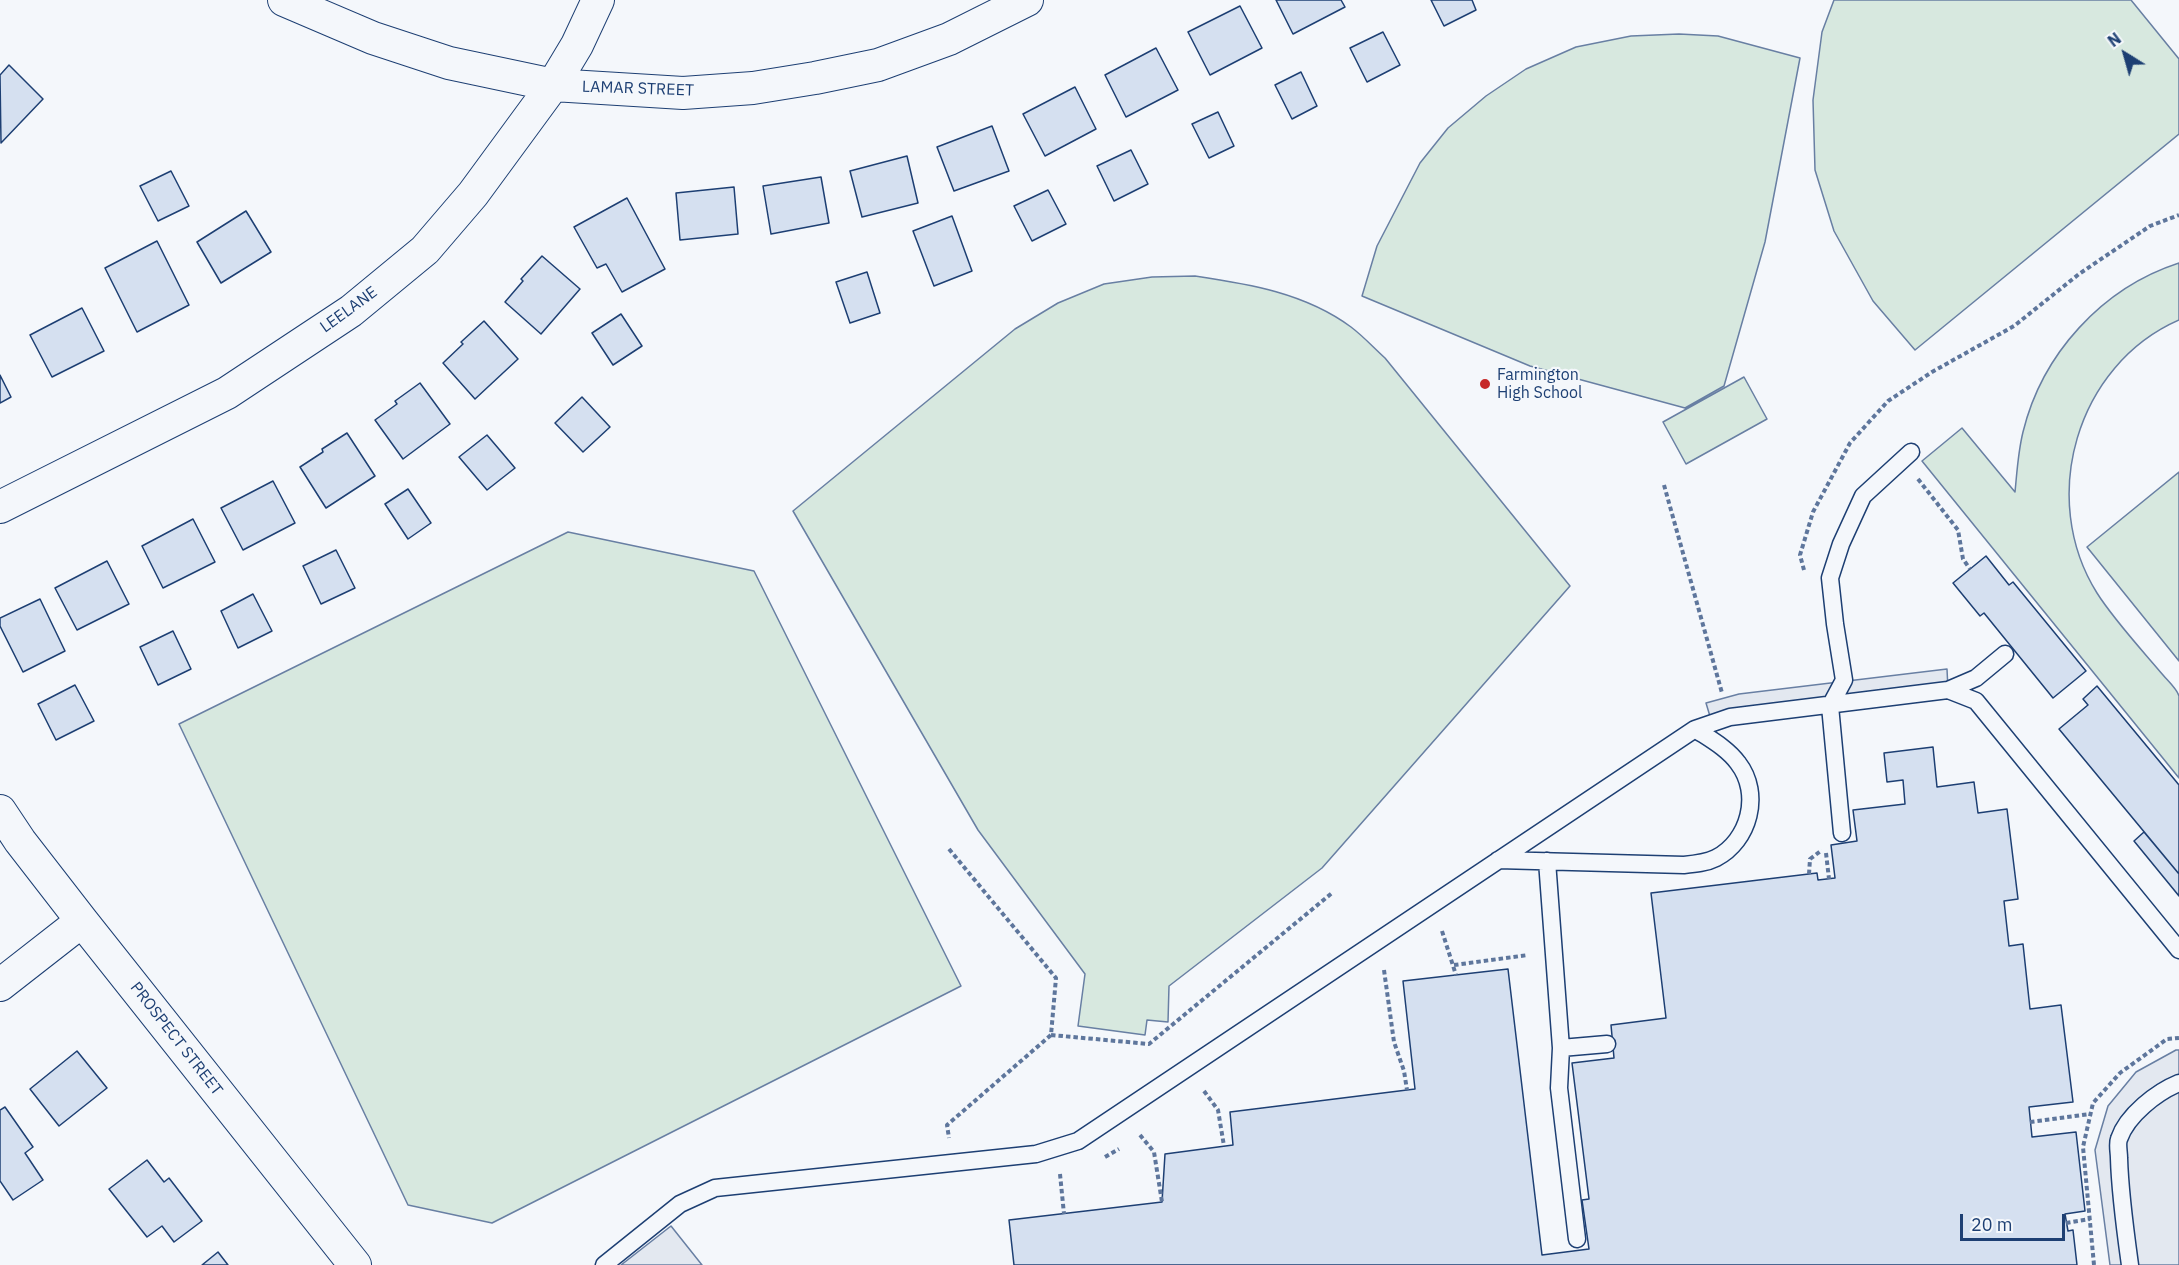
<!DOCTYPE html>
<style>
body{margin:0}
#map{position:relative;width:2179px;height:1265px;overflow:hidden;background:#f4f7fb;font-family:"IBM Plex Sans",sans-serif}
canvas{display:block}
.north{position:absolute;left:2095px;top:24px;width:60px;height:60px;-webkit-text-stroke:4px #f4f7fb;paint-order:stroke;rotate:323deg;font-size:16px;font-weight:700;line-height:24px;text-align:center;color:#1d3f73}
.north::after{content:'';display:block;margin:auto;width:21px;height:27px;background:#1d3f73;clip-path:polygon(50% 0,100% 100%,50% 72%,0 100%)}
.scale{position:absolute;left:1960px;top:1214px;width:105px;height:27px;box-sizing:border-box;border:3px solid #1d3f73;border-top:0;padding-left:8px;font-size:18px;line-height:21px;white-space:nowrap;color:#1d3f73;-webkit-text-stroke:4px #f4f7fb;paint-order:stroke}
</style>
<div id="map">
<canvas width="2179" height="1265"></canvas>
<div class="north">N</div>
<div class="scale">20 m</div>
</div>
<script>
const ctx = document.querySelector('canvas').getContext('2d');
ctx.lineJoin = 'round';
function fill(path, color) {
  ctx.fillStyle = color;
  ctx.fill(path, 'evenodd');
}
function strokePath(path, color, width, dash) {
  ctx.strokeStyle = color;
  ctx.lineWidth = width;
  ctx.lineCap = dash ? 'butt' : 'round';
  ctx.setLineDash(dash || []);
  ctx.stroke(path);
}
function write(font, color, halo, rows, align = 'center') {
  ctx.font = font + ' "IBM Plex Sans",sans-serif';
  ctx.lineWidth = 4.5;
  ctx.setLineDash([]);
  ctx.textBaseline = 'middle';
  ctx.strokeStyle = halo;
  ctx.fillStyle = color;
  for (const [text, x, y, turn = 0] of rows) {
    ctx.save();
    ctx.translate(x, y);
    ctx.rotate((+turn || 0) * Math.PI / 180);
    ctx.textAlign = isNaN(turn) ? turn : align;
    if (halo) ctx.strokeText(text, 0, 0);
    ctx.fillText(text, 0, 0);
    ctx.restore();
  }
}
const green = new Path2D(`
 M1834,0H2131L2179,59V134L1915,350L1873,301L1834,231L1815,170L1813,100L1822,32Z
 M1679,34L1718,36L1800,58L1765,242L1724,386L1685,408L1530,366L1362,296L1377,246L1420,163L1448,128L1486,96L1526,69L1576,47L1631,36Z
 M2179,263V320C2076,365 2038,499 2097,593C2114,620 2142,650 2163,675C2168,681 2177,689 2179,696C2179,703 2179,712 2179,719C2179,739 2179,758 2179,778L1922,461L1962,428L2015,492C2017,472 2018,452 2023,432C2042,354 2102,288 2179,263Z
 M1195,276C1249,284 1305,293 1351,327C1363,336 1374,348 1385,358L1570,586L1322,868L1169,986L1168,1022L1147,1020L1145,1035L1078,1026L1085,974L978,830L793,511L1015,329L1058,303L1104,284L1152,277Z
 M1744,377L1767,419L1686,464L1663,422Z
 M2179,472V661L2087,547Z
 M568,532L754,571L961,986L492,1223L408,1205L179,724Z`);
fill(green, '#d7e8df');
strokePath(green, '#687fa3', 1.5);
const parking = new Path2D(`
 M1947,669L1948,690L1712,723L1706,703L1739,694Z
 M2176,1050H2179V1265H2110L2095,1150L2108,1106L2136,1072Z
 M671,1226L702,1265H621Z`);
fill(parking, '#e3e8f0');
strokePath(parking, '#687fa3', 1.5);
const building = new Path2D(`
 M1276,0H1341L1345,7L1293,34Z
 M1431,0H1472L1476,10L1444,26Z
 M1240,6L1262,48L1210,75L1188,32Z
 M1383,32L1400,65L1367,82L1350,48Z
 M1156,48L1178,90L1126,117L1105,75Z
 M9,65L43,99L1,143L0,75Z
 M1301,72L1317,106L1292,119L1275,85Z
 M1075,87L1096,129L1045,156L1023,114Z
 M1218,112L1234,146L1209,158L1192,124Z
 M992,126L1009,171L954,191L937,147Z
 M1131,150L1148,184L1114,201L1097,166Z
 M907,156L918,203L862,217L850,171Z
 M171,171L189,206L158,221L140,186Z
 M821,177L829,223L771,234L763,186Z
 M734,187L738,234L680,240L676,193Z
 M1048,190L1066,224L1032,241L1014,206Z
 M627,198L665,269L622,292L606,264L597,268L574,227Z
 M246,211L271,252L221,283L197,242Z
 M952,216L972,271L934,286L913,231Z
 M157,241L189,305L137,332L105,268Z
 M542,256L580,289L541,334L505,302L523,281L521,279Z
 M867,272L880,313L850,323L836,282Z
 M82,308L104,351L52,377L30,335Z
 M621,314L642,346L613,365L592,333Z
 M484,321L518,359L475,399L443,363L463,344L461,342Z
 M0,375L11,397L0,403Z
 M420,383L450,424L403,459L375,420L397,404L395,401Z
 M582,397L610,427L583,452L555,423Z
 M347,433L375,476L326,508L300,467L323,452L322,449Z
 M487,435L515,468L487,490L459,457Z
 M273,481L295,523L243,550L221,508Z
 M408,489L431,523L408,539L385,504Z
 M193,519L215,562L163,588L142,546Z
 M336,550L355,588L321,604L303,566Z
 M1986,556L2009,585L2013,582L2086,671L2053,698L1984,613L1980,616L1953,583Z
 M107,561L129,604L77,630L55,588Z
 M253,594L272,631L238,648L221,611Z
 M40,599L65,651L23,672L0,626V618Z
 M173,631L191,669L158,685L140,647Z
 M75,685L94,721L56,740L38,704Z
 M2097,686L2179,785V874L2059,729L2088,705L2083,699Z
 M1933,747L1937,787L1974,782L1978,813L2007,809L2018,899L2004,901L2009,946L2023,944L2030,1009L2061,1005L2073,1102L2029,1107L2032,1137L2076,1132L2085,1211L2065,1214L2068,1231L2073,1230L2077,1265H1014L1009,1220L1162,1202L1165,1154L1233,1145L1230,1112L1415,1089L1403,981L1508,969L1542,1255L1589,1249L1582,1200L1589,1199L1572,1063L1614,1058L1611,1025L1666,1018L1651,893L1817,873L1818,880L1835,878L1831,845L1857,841L1853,810L1905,804L1903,780L1887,782L1884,753Z
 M2144,832L2179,874V896L2134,841Z
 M77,1051L107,1088L59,1126L30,1089Z
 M5,1107L33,1147L25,1153L43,1180L13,1200L0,1181V1110Z
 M147,1160L164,1182L169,1178L202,1221L174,1242L162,1226L147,1237L109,1189Z
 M218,1252L228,1265H202Z`);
fill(building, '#d5e0f0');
strokePath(building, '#1d3f73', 1.5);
const service = new Path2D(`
 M1948,690L1976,678L2005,654
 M1842,833L1830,706L1844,680L1835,624L1830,578L1841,544L1863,496L1911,452
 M1498,860L1684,865C1695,864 1706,863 1716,858C1749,841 1762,794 1738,763C1727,748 1710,739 1695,729
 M1547,861L1561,1048L1559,1088L1577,1239
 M1561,1048L1607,1044
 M604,1265L680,1204L715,1188L1036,1154L1078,1141L1695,729L1730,717L1948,690L1976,701L2179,950
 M2130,1265C2125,1229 2120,1194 2119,1158C2119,1152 2117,1144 2119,1139C2127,1115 2157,1092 2179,1083`);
const minor = new Path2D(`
 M284,0L373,38L449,63L553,85L683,93L753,88L815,78L878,65L949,39L1027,0
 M0,507L227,393L351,311L425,250L473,194L553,85L577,45L598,0
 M0,811L20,841L82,921L355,1265
 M0,985L82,921`);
strokePath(service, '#1d3f73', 19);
strokePath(minor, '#1d3f73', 34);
strokePath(new Path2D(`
 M1918,479L1958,530L1963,559L1970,569
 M1664,485L1722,693
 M1804,570L1800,555L1813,512L1850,443L1888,401L1932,372L2014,326L2079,274L2150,226L2179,215
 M949,849L1056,978L1051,1035L947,1125L949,1138
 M1826,853L1829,879
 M1809,874L1810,859L1822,850
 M1442,931L1456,975
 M1454,965L1528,955
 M1384,970L1394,1042L1404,1071L1407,1090
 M1051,1035L1149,1044L1332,893
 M1204,1091L1218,1110L1224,1146
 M2030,1122L2090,1114
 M1140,1135L1154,1152L1162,1202
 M1105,1157L1119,1149
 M1060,1174L1064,1214
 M2066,1223L2090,1219
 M2094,1265L2083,1147L2093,1103L2120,1073L2167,1039L2179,1038`), '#5e769c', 4, [4.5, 3]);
strokePath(service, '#f4f7fb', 16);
strokePath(minor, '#f4f7fb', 32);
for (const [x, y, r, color] of [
 [1485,384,6,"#c62828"]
]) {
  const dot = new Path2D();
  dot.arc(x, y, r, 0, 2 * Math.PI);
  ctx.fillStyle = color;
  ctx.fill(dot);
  strokePath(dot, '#f4f7fb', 2);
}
write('16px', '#1d3f73', '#f4f7fb', [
 ["LAMAR STREET",638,89,2],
 ["LEELANE",349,310,-36],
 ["PROSPECT STREET",176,1039,52]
]);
write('16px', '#1d3f73', '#f4f7fb', [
 ["Farmington",1497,375],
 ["High School",1497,393]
], 'left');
</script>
